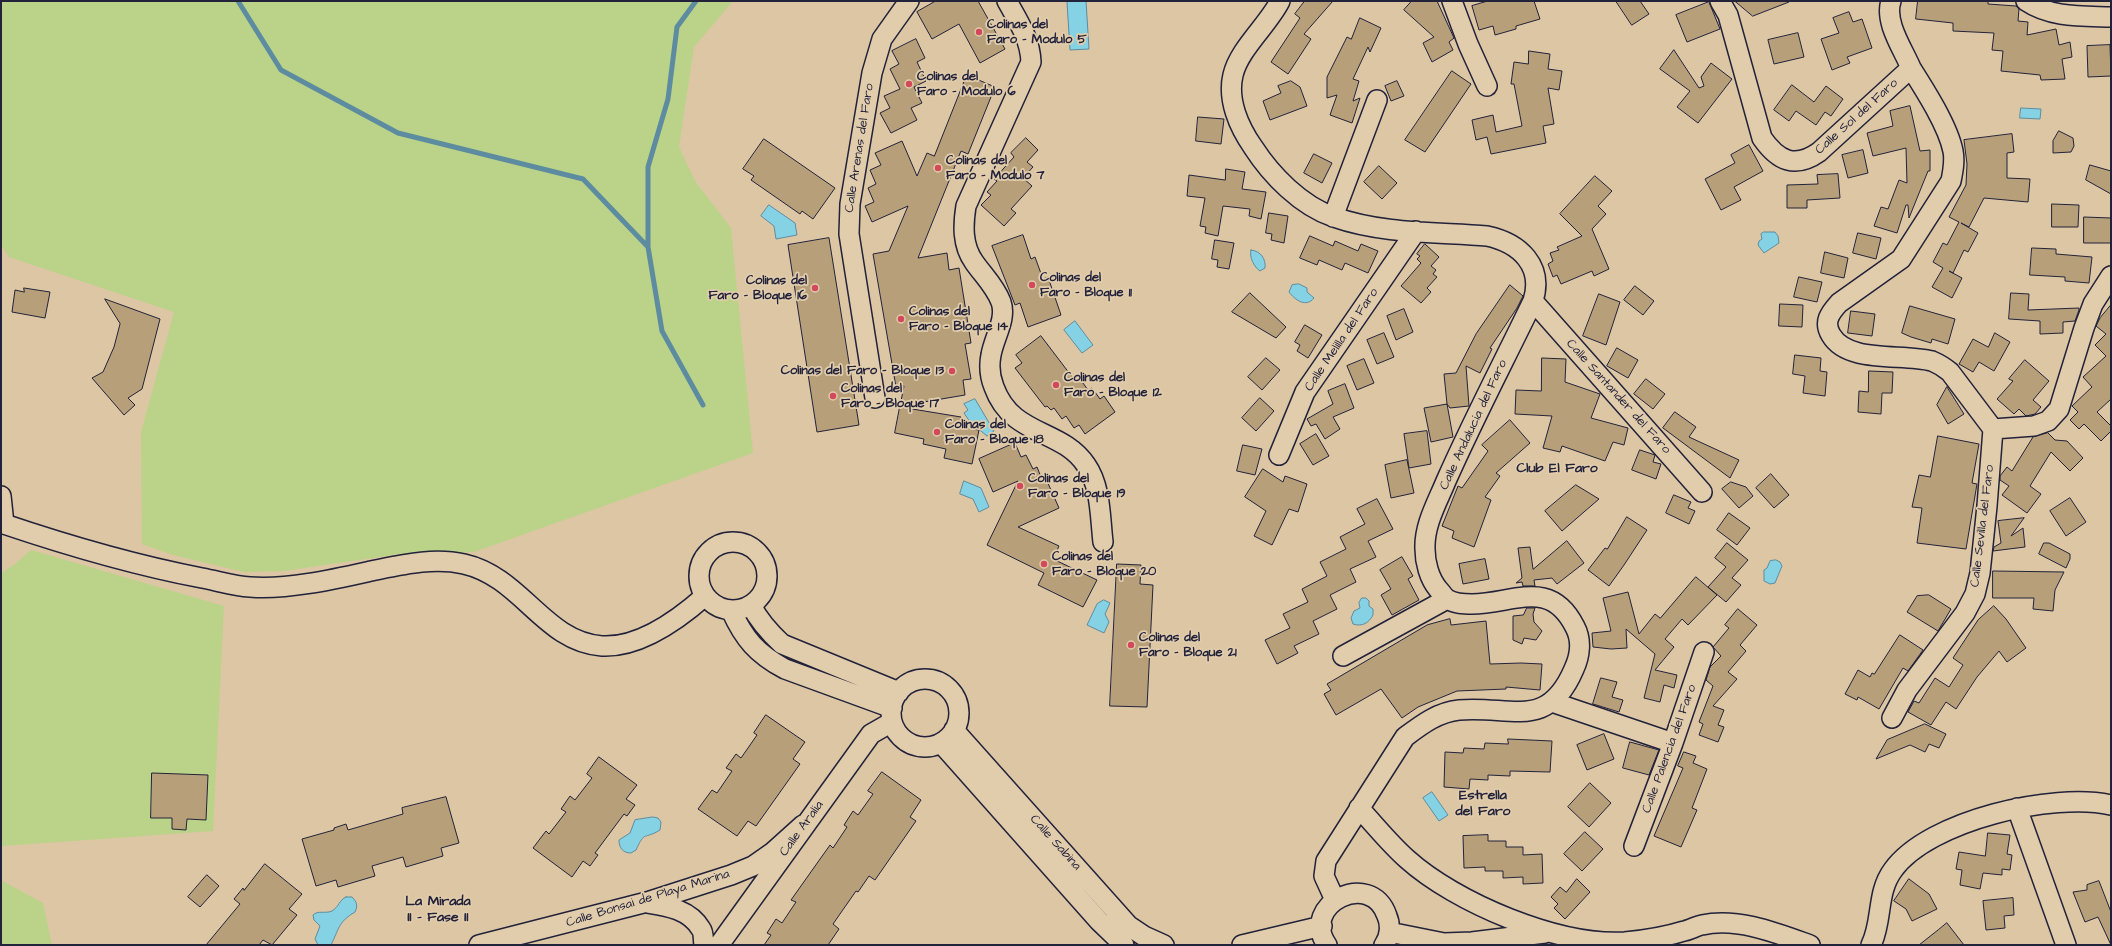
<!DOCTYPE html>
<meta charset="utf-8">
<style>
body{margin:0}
#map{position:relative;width:2112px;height:946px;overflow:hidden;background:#dcc6a3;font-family:"Architects Daughter",sans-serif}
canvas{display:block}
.frame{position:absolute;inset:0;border:2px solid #22223b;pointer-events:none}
</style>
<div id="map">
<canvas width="2112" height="946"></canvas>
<div class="frame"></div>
</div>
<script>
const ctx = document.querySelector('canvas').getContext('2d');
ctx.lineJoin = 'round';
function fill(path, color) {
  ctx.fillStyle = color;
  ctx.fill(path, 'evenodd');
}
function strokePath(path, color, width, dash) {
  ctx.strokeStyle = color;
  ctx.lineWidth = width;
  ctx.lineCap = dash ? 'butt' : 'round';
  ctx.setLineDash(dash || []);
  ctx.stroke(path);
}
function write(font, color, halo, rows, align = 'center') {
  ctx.font = font + ' "Architects Daughter",sans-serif';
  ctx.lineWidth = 3.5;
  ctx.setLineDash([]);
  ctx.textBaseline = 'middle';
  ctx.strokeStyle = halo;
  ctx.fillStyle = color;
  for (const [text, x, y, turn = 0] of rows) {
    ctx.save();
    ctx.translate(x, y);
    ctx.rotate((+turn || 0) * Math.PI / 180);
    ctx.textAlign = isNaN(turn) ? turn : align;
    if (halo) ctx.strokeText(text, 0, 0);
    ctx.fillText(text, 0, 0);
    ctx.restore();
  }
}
fill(new Path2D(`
 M1,1H733L694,47L679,147L695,181L731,228L753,453L474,552L400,554L284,571L244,572L173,555L142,544L141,432L174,312L9,257L1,245Z
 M31,550L224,606L213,831L2,846L1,859V573L15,564Z
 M1,880L43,903L52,945H1Z`), '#bbd389');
const water = new Path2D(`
 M1086,1L1089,49L1070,50L1067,2Z
 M2021,108L2041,109L2040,119L2020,118Z
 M769,205L795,223L797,235L776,239L774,226L761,216Z
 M1764,232H1775L1778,236L1779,243L1764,253L1758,245L1759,241L1762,239L1761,234Z
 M1251,250C1261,251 1266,259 1265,268L1260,271C1254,267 1249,257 1251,250Z
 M1299,284L1307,288V292L1314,298C1306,308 1295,300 1289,292L1292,285Z
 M1075,321L1093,345L1082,353L1064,330Z
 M975,399L994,431L987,436L970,422L964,413L968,410L964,404Z
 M964,481L981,488L989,507L979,512L973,499L960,494Z
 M1776,560L1780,562L1782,566L1775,583L1770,584L1764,581V570L1767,568L1770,561Z
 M1362,598H1366L1369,601V606L1373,609V615C1369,623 1362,627 1353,624L1351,618L1354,611L1360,608L1359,603Z
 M1104,600L1110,603L1105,614L1109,622L1104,633L1087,625L1097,604Z
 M1432,792L1448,815L1439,821L1423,798Z
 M653,817L658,818L661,822L660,830C644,840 645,830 636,850L631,853C623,853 619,848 619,840L630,833L635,820Z
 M346,897H352C357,902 358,906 355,912C338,922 339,929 331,945H318L315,939L320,926L314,920L313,915C318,910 325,914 332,911C339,907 339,900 346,897Z`);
fill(water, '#85d2e4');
strokePath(water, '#5d8ca0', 1);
strokePath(new Path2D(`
 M238,1L281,70L398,133L583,179L648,247
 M696,1L677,27L668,99L648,167V247L662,331L703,405`), '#5d8ca0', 5);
const building = new Path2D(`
 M936,1H978L1005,49L980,63L959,24L932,39L917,12Z
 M1305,1H1333L1304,34L1311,39L1288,74L1271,62L1300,18L1295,14Z
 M1412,1H1437L1454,38L1449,42L1453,50L1432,62L1423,43L1434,37L1404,10Z
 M1488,1H1534L1540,19L1516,26V29L1495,35L1493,26L1479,30L1472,6Z
 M1616,1H1640L1649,14L1632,25Z
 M1735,1H1789V2L1753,16Z
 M1918,1H1988V4L2016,6L2019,9L2018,21L2028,22L2027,35L2056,29L2059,45L2070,42L2072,57L2062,59L2065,79L2041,80L2040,75L2001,71L2003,51L1992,50L1994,33L1953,31V23L1916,19Z
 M1709,2L1720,29L1687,42L1676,15Z
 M1849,12L1853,22L1862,19L1872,48L1847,57L1850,63L1832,70L1821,39L1839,33L1833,18Z
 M1360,18L1381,28L1370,52L1368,47L1353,79L1359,81L1353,101L1360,98L1352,123L1330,115L1337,95L1327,98V77L1347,37L1351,39Z
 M1798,33L1804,57L1774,64L1768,40Z
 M916,39L925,58L917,62L926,81L914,87L922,103L911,108L917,120L891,133L880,113L890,108L884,96L900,89L890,69L899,64L892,51Z
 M2110,45L2111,76L2088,77L2087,46Z
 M1674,50L1699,88L1704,86L1701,77L1711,63L1732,79L1698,123L1677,107L1690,91L1660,69Z
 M1529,51L1550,54L1548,69L1562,71L1559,90L1548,88L1554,124L1543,126L1546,143L1491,154L1487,137L1476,140L1472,120L1493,115L1496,132L1522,126L1514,84H1511L1514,62L1528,64Z
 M1452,71L1471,84L1425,152L1405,140Z
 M967,75L995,87L968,154L961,151L918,258L947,253L949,270L959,268L971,343L965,344L971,379L963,380L965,395L900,406L904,386L896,387L873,254L889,251L908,206L872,222L865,206L874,202L868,188L876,184L870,170L881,165L875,153L902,141L917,176L927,153L934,156Z
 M1291,81L1300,87L1307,106L1270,120L1263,101L1281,93L1278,86Z
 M1397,81L1404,96L1391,101L1385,86Z
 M1792,85L1814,102L1826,86L1843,99L1831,116L1825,112L1816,125L1796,111L1789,121L1774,110Z
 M1910,106L1920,151L1930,150V171H1928L1909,218L1908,205H1906L1897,233L1874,226L1881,207L1888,209L1899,180L1907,183L1906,148L1873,156L1867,133L1893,126L1890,111Z
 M1198,117L1224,119L1221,144L1196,141Z
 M2059,131L2073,138L2074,146L2071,152L2053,153V141Z
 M2012,134L2014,152L2007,153V178L2030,179L2028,202L1984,198L1969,227L1961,223L1978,233L1968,252L1964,250L1953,273L1949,271L1962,278L1952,298L1932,287L1943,268L1933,262L1943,243L1947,245L1959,222L1949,217L1966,185L1967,164L1964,140Z
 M1026,138L1038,150L1027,162L1033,167L1023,178L1032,186L1011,209L1016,213L1004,226L981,205L991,195L987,192L997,181L994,179L1014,157L1011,153Z
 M764,139L835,188L813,219L802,211L800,214L751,180L754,176L743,169Z
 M1749,145L1763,171L1734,187L1741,200L1721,210L1705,179L1735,163L1731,155Z
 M1863,150L1868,173L1848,178L1842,155Z
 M1314,154L1332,163L1322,183L1304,173Z
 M2090,165L2111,171V194L2086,180Z
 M1379,166L1397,183L1382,199L1364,182Z
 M1226,169L1245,172L1242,189L1266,192L1261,219L1249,216L1250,209L1223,206L1218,236L1205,233L1206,227L1200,226L1205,198L1187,196L1189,175L1225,180Z
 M1838,174L1840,198L1807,200V208H1787V185L1818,184L1817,175Z
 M1595,176L1612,191L1598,206L1606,214L1592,229L1609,269L1594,276L1592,271L1561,284L1557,275L1553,277L1548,264L1553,261L1550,253L1559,250L1557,247L1582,236L1560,214Z
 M2052,204L2079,205L2078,227H2052Z
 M1269,213L1288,216L1284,243L1271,240L1272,234L1266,233Z
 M2084,217L2111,218V243H2084Z
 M1858,233L1881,238L1876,259L1853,253Z
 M1023,235L1031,259L1035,257L1043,279L1048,277L1061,315L1028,327L1020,303L1015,305L992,246Z
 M1310,236L1333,246L1335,241L1358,251L1361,244L1378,251L1368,273L1345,263L1342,270L1319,260L1317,265L1300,258Z
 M829,238L859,425L817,432L788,245Z
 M1215,240L1234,243L1229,269L1217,267L1218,260L1212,259Z
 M1425,244L1439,257L1431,266L1436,270L1433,274L1437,277L1427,288L1431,292L1421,303L1401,286L1421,263L1417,259L1420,256L1417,254Z
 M2032,248L2056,249V254L2092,257L2089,283L2065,281V277L2030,275Z
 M1825,252L1848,258L1844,278L1821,273Z
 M1799,277L1822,282L1817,302L1794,297Z
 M1510,285L1523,296L1517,308L1490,348L1492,349L1480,373L1466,366L1469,406L1450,408L1447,404L1453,437L1431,442L1424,408L1447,404L1444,374L1456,373L1476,334Z
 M1635,286L1654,301L1643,315L1624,300Z
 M24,288L50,292L45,318L12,312L15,290L24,292Z
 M1250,293L1286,327L1276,338L1232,312Z
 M2011,293L2029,294L2028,310L2079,308V310L2075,321L2063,322V333L2040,334V321L2009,319Z
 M1599,294L1620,302L1606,345L1583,336Z
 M105,299L160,319L142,389L128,398L135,405L124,415L92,378L103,372L114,347L120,324Z
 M1780,304L1803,305L1802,327L1779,326Z
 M2111,305V399L2097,412L2111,426V431L2101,441L2084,424L2079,429L2070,420L2078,412L2072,406L2092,387L2083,377L2106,356L2095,345L2106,334L2096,326L2100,318Z
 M1910,306L1955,319L1948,344L1932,339L1931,343L1911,337L1902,333Z
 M1404,309L1413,332L1396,340L1387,316Z
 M1851,311L1875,314L1872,336L1848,333Z
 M1305,325L1322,335L1308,358L1297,351L1300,345L1295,342Z
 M1384,333L1394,357L1377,364L1367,340Z
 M1995,333L2010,342L1994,371L1979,362L1973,372L1959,364L1973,339L1988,347Z
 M1041,336L1076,382L1080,379L1088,390L1092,388L1100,399L1104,396L1115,412L1085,434L1079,425L1074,428L1066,416L1062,419L1054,408L1051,410L1047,406L1045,407L1015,368L1022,363L1016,355Z
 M1617,348L1638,360L1628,378L1607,366Z
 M1795,355L1821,358L1820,371L1827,372L1825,396L1803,393L1805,376L1793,374Z
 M1266,358L1280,370L1262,390L1248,377Z
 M1542,358L1566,359L1565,382L1600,394L1591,418L1628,428L1624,445L1613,442L1605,461L1562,446L1560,452L1543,448L1552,416L1515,414L1516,390L1541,391Z
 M1364,359L1374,383L1357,390L1347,366Z
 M2025,360L2049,381L2033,400L2041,407L2035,414L2026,416L2019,409L2014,414L1997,399L2013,381L2009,379Z
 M1869,371L1893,372L1892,393H1882L1881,414L1858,412L1859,391L1868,392Z
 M1646,379L1665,394L1653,409L1634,394Z
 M1345,384L1354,408L1333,417L1340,429L1325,439L1316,424L1311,426L1307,419L1333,404L1328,391Z
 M1947,387L1964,414L1948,424L1937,405Z
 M1260,398L1274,411L1256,431L1242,418Z
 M900,407L961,417L964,428L979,430L972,464L944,458L946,449L923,444L924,439L895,433Z
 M1675,412L1696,427L1689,437L1739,460L1730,478L1663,428Z
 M1510,420L1530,443L1496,473L1500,476L1485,497L1491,500L1474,547L1452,538L1454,531L1442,526L1458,486L1462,488L1488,451L1482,445Z
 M1427,431L1431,464L1409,468L1404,434Z
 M2048,433L2055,440L2067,441L2083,458L2070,471L2051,452L2030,486L2041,494L2027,513L2002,495L2009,486L2000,480V476L2007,467L2012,471L2033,437Z
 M1316,434L1329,456L1313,465L1300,444Z
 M1938,436L1979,444L1972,483L1977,484L1966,549L1917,543L1922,508L1912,507L1919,475L1930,477Z
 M1015,443L1021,457L1026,455L1033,469L1037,467L1043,482L1047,481L1059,508L1018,527L1059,546L1053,559L1097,580L1083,607L1038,585L1044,573L987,545L1018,481L993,492L979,459Z
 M1243,445L1262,449L1255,475L1237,471Z
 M1640,450L1655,455L1653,462L1661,464L1656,479L1632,470Z
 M1407,460L1414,493L1391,498L1385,465Z
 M1263,469L1283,482L1285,476L1307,484L1298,512L1289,509L1272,545L1254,536L1266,511L1245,497Z
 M1771,474L1789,495L1774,508L1756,488Z
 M1731,482L1746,487L1753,496L1739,508L1722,489Z
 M1576,485L1599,499L1562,531L1545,511Z
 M1674,495L1691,502L1688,508L1695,511L1689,524L1666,513Z
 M2070,498L2086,522L2066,536L2050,511Z
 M1377,499L1393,529L1368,541L1376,557L1350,569L1356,582L1330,595L1337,609L1313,621L1319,634L1294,646L1298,653L1277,664L1265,640L1290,628L1283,614L1308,602L1302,589L1327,576L1320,562L1346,549L1340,537L1365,524L1357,509Z
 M1729,513L1750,528L1737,545L1717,530Z
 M1627,517L1647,530L1624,565L1609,586L1588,570L1605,548L1607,549Z
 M2024,518L2011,536L2023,528L2025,547L1993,551L1994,547L2001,543L1998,521Z
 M1567,541L1584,563L1557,584L1552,578L1534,580L1535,586H1523L1522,582L1516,583L1522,578L1518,548L1530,547L1533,569Z
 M1727,543L1748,560L1732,578L1741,585L1726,602L1708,587L1726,567L1715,558Z
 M2044,543H2049L2070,554V559L2066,568L2039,554Z
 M1402,557L1413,576L1408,579L1419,600L1392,615L1381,595L1391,589L1380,570Z
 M1485,559L1489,579L1463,584L1459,564Z
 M1117,564L1141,565L1140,584L1153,585L1147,707L1110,706Z
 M1993,571L2064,572L2055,590L2053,611L2033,609L2034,598H1993Z
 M1696,577L1717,595L1688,625L1682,619L1665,639L1674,647L1655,670L1677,675L1674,688L1664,685L1660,702L1644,698L1655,654L1626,629L1627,648L1611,649L1593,647L1592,633L1611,631L1603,598L1628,592L1639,634L1655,614L1660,618Z
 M1929,595L1951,609L1938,631L1907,612L1917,596Z
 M1994,606L2006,619L2026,648L2007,662L1999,651L1977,677L1956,709L1946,702L1931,725L1908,712L1914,701L1919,703L1935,678L1949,687L1963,665L1953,658L1978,620Z
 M1527,608H1535L1533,614L1534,622L1542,631L1536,640L1524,638L1522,644L1513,640V616L1523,615Z
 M1738,609L1757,625L1740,645L1746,651L1728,672L1737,679L1713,706L1724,710L1718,725L1724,727L1718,742L1699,735L1703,724L1699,722L1713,686L1706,680L1710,667L1721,656L1713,647L1729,628L1725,625Z
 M1450,619L1451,625L1486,621L1490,664L1521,663L1542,664L1540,690L1506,687V689L1457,691L1418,707L1402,718L1381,689L1336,715L1324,694L1331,690L1327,684L1427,625Z
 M1900,635L1923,650L1908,671L1903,668L1879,709L1858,697L1857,700L1845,694L1858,670L1870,677L1872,673L1874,674Z
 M1601,678L1617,682L1612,697L1623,700L1619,712L1593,704Z
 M766,715L805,742L793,759L800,764L756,826L748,821L737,836L698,809L712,790L717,793L732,771L726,768L736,754L741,758L757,735L754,733Z
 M1925,724L1946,734L1939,748L1929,744L1925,752L1910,745L1876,759L1887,740Z
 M1604,734L1614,759L1587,770L1577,745Z
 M1508,739L1552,741L1550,772L1510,771V776L1488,775V780L1470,779L1469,789L1444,787L1445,752L1463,753L1464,748L1484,749L1485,743L1508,744Z
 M1630,742L1659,750L1649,775L1623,768Z
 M1684,752L1696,756L1693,763L1707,769L1692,808L1697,810L1681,847L1654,836L1683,768L1678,766Z
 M599,757L637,785L626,799L635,805L627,816L624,814L595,853L598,855L590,866L583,861L572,877L533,848L546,831L549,834L566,812L561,809L570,796L575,800L592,778L587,774Z
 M882,772L921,800L910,817L916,821L875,880L869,876L858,892L856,891L833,924L839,929L828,945H764L771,935L767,933L776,919L782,923L796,902L791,900L830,845L833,848L847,827L844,825L853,811L858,815L873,794L868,791Z
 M152,773L208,775L206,820L187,819L186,830L172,829V818H151Z
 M1590,783L1611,803L1589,827L1568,807Z
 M446,797L459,843L441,848L443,856L406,867L403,857L372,866L375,876L338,887L336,880L316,886L302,839L334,830V828L346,824L348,830L403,814L402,808Z
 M1585,832L1603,849L1582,871L1564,854Z
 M1988,833L2010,835L2007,854L2012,855L2010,870L2002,869V875L1983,873L1980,889L1960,885L1962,870L1956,869L1959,852L1985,856Z
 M1488,835V841H1506V847H1523V855L1542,854L1543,883L1523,884V877L1503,878V871H1485V867L1464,868L1463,836Z
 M265,864L302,894L289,909L297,915L272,945L263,940L259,945H206L240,904L234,899L243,888L244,890Z
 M207,875L219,886L200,907L188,897Z
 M1577,879L1590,892L1565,919L1554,908L1558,904L1551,897L1560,887L1566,892Z
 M1909,879L1929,894L1937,909L1912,921L1906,909L1894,901Z
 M2099,881L2111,912V945L2098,917L2085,922L2073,892L2087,890V885Z
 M2013,898L2014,915L2004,916L2005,928L1986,930L1983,901Z
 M1947,923L1964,945H1919L1938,930Z`);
fill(building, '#b69f79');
strokePath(building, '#22223b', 1);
const street = new Path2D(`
 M1007,1C1018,21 1030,38 1031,62L966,206C963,225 962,245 974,262C983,275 995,286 1001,302C1007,319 994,337 991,355C989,365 990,377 994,387C1012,437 1061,428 1086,465C1101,486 1100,517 1103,542
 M1280,1C1268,25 1239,49 1233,75C1227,100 1239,127 1253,147C1271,175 1301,206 1334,217C1382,234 1437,232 1487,236C1520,243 1544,266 1533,301C1504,361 1473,420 1446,481C1437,503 1424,525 1425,549C1425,562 1429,578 1438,589C1441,592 1444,597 1447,599C1455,604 1464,604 1472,604C1513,604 1550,577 1575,627C1582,640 1580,656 1574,669C1547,732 1511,705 1459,710C1438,712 1421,725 1405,737L1326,861L1324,876L1335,900
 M1452,1L1468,44L1487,86
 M1720,1L1728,15L1762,138C1778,161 1795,169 1819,152L1911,68C1903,49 1884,22 1891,1
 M2026,1C2051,18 2082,16 2111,17
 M1911,68C1925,90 1948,126 1953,151C1955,161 1953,171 1951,181L1901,259L1839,303C1830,313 1823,322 1831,335C1848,364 1902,353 1932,361C1939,364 1944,367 1950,372L1993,429L2034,426L2048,421L2059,409L2084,328L2093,304L2111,276
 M1333,217L1377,100
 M1533,301L1702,492
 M875,398L849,234L850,204L872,73L882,39L909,1
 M1279,455L1305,392L1416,231
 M1,496L4,524
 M1,523C66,545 134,565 202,578C218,581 234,586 250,587C287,590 335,579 371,571C401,565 433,557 464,564C522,577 544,642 602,646C640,648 679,619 705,596
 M699 576a34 34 0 1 1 68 0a34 34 0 1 1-68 0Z
 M751,605C759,621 769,632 782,644L899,692
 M731,610C744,639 757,654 785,669L892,708
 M1343,656L1447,599
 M891 713a34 34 0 1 1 68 0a34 34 0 1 1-68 0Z
 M1552,702L1673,743
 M1892,718L1907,690L1965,613L1975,594L1980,573L1987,506L1993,429
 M954,730L1129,926L1144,936L1164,945
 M941,743L1099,921L1124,945
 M1359,808C1375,825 1389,843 1407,859C1456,903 1558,946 1625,942C1645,940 1665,937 1684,931C1690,930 1696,926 1702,925C1737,917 1777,933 1810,945
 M2017,808L2066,945
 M1634,846L1673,743L1704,652
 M648,903C668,906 690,910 701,929C704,933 703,940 704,945
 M1389,932L1444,943L1472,942L1545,933
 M479,945L647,902L731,875L753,866L773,852L803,825
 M719,945L871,734L892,722
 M1242,945L1322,926
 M1327,945C1299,905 1371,868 1387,916C1391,925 1390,937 1384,945
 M1871,945C1883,921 1876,893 1893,870C1929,820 2054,792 2111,805`);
strokePath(street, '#22223b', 22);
strokePath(street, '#e1ccab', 19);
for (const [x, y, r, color] of [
 [979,32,4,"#d1495b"],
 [909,84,4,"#d1495b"],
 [938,168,4,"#d1495b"],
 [1032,285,4,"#d1495b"],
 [815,288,4,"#d1495b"],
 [901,319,4,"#d1495b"],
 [952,371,4,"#d1495b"],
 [1056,385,4,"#d1495b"],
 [833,396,4,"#d1495b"],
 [937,432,4,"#d1495b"],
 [1020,486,4,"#d1495b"],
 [1044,564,4,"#d1495b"],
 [1131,645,4,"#d1495b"]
]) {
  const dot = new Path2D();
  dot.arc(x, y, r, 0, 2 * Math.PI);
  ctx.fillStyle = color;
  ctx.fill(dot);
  strokePath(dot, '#e1ccab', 1.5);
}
write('bold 13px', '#22223b', '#e1ccab', [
 ["Colinas del",987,25],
 ["Faro - Modulo 5",987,40],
 ["Colinas del",917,77],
 ["Faro - Modulo 6",917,92],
 ["Colinas del",946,161],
 ["Faro - Modulo 7",946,176],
 ["Colinas del",1040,278],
 ["Faro - Bloque 11",1040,293],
 ["Colinas del",807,281,"right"],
 ["Faro - Bloque 16",807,296,"right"],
 ["Colinas del",909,312],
 ["Faro - Bloque 14",909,327],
 ["Colinas del Faro - Bloque 13",944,371,"right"],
 ["Colinas del",1064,378],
 ["Faro - Bloque 12",1064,393],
 ["Colinas del",841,389],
 ["Faro - Bloque 17",841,404],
 ["Colinas del",945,425],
 ["Faro - Bloque 18",945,440],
 ["Colinas del",1028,479],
 ["Faro - Bloque 19",1028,494],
 ["Colinas del",1052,557],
 ["Faro - Bloque 20",1052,572],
 ["Colinas del",1139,638],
 ["Faro - Bloque 21",1139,653]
], 'left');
write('13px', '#22223b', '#e1ccab', [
 ["Calle Sol del Faro",1857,117,-42],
 ["Calle Arenas del Faro",860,148,-81],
 ["Calle Melilla del Faro",1342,340,-56],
 ["Calle Santander del Faro",1618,397,48],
 ["Calle Andalucía del Faro",1474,425,-65],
 ["Calle Sevilla del Faro",1983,526,-83],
 ["Calle Palencia del Faro",1670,749,-70],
 ["Calle Aralia",802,829,-54],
 ["Calle Sabina",1055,843,48],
 ["Calle Bonsai de Playa Marina",648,899,-17]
]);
write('bold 14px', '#22223b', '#e1ccab', [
 ["Club El Faro",1557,469],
 ["Estrella",1483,796],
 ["del Faro",1483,812],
 ["La Mirada",438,902],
 ["II - Fase II",438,918]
]);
</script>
